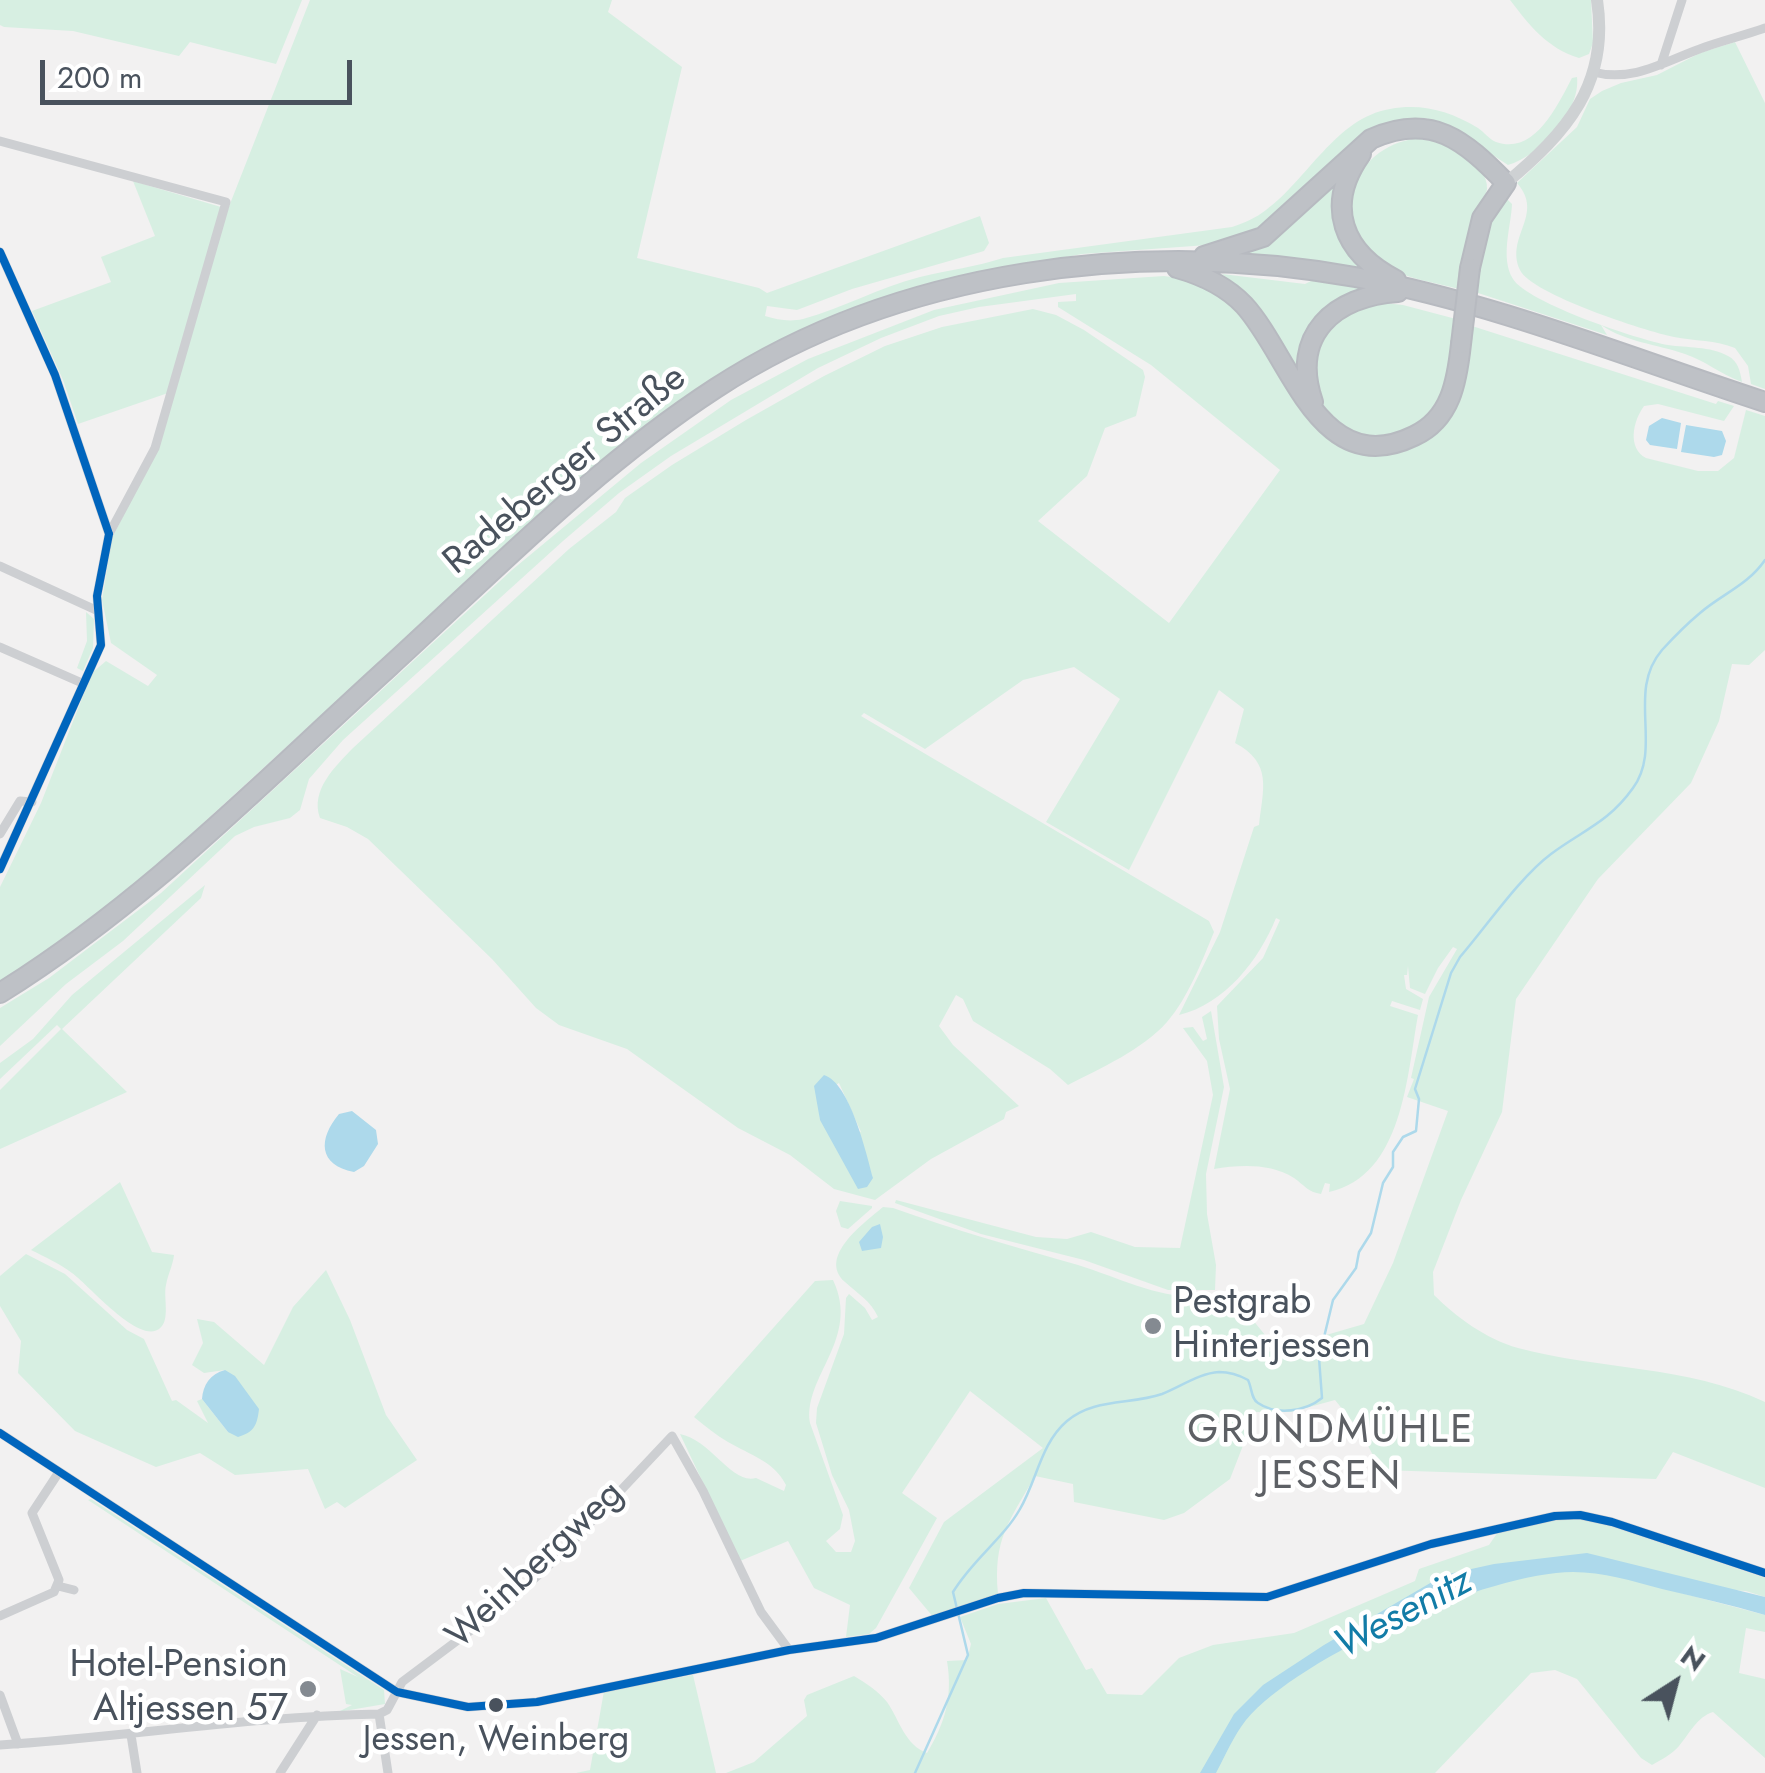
<!DOCTYPE html>
<meta charset="utf-8">
<style>
body{margin:0}
#map{position:relative;width:1765px;height:1773px;overflow:hidden;background:#f2f1f1;font-family:Jost,sans-serif}
canvas{display:block}
.north{position:absolute;left:1625px;top:1633px;width:100px;height:100px;-webkit-text-stroke:8px #fff;paint-order:stroke;rotate:36deg;font-size:28px;font-weight:700;line-height:40px;text-align:center;color:#49525d}
.north::after{content:'';display:block;margin:auto;width:35px;height:45px;background:#49525d;clip-path:polygon(50% 0,100% 100%,50% 72%,0 100%)}
.scale{position:absolute;left:40px;top:60px;width:312px;height:45px;box-sizing:border-box;border:5px solid #49525d;border-top:0;padding-left:12px;font-size:30px;line-height:35px;white-space:nowrap;color:#49525d;-webkit-text-stroke:8px #fff;paint-order:stroke}
</style>
<div id="map">
<canvas width="1765" height="1773"></canvas>
<div class="north">N</div>
<div class="scale">200 m</div>
</div>
<script>
const ctx = document.querySelector('canvas').getContext('2d');
ctx.lineJoin = 'round';
function fill(path, color) {
  ctx.fillStyle = color;
  ctx.fill(path, 'evenodd');
}
function strokePath(path, color, width, dash) {
  ctx.strokeStyle = color;
  ctx.lineWidth = width;
  ctx.lineCap = dash ? 'butt' : 'round';
  ctx.setLineDash(dash || []);
  ctx.stroke(path);
}
function write(font, color, halo, rows, align = 'center') {
  ctx.font = font + ' Jost,sans-serif';
  ctx.lineWidth = 9;
  ctx.setLineDash([]);
  ctx.textBaseline = 'middle';
  ctx.strokeStyle = halo;
  ctx.fillStyle = color;
  for (const [text, x, y, turn = 0] of rows) {
    ctx.save();
    ctx.translate(x, y);
    ctx.rotate((+turn || 0) * Math.PI / 180);
    ctx.textAlign = isNaN(turn) ? turn : align;
    if (halo) ctx.strokeText(text, 0, 0);
    ctx.fillText(text, 0, 0);
    ctx.restore();
  }
}
fill(new Path2D(`
 M0,0H302L276,64L190,42L179,56L73,31L4,27L0,25Z
 M310,0H612L608,12L682,67L637,258L759,288L767,293L980,216L989,243L984,251L852,289L797,310L767,306L765,316C778,320 790,322 803,319C843,308 880,287 920,277C949,270 976,267 1003,258L1232,227C1244,223 1256,218 1266,210C1307,180 1336,118 1390,109C1422,103 1450,111 1478,128C1484,132 1490,140 1496,142C1535,156 1558,104 1572,78L1577,77C1581,111 1540,156 1508,165L1445,124L1425,118L1403,119L1370,130L1267,227L1235,243L1082,254L921,285L796,333L757,353L712,379L568,489L140,881L79,929L0,982V887L41,803L92,673L106,661L148,686L157,675L111,643L102,600L112,538L157,449L228,209Z
 M1510,0H1591L1593,43L1589,54L1579,58C1547,48 1530,26 1510,0Z
 M1735,42L1765,103V389L1751,384L1748,366L1735,348C1716,340 1694,341 1674,337C1645,331 1531,294 1520,270C1505,236 1545,215 1517,183L1577,127L1590,99L1602,91L1621,83L1657,75L1700,53Z
 M1422,138C1443,142 1489,162 1487,189C1486,199 1477,208 1473,218C1464,239 1463,266 1459,289C1433,282 1399,278 1378,261C1324,216 1356,142 1422,138Z
 M1342,170L1336,190L1368,271L1264,256L1239,255Z
 M133,181L221,207L168,393L78,424L63,380L32,311L111,282L101,257L155,236Z
 M1506,198L1512,204C1511,227 1500,258 1513,279C1528,303 1639,340 1668,345C1687,348 1710,346 1728,356C1738,361 1740,371 1742,382C1720,374 1706,361 1685,354C1656,344 1626,342 1601,325L1607,335L1475,292L1487,222Z
 M1222,274L1305,284L1315,279L1373,288C1309,299 1311,330 1302,384L1244,294Z
 M1164,276L1193,280L1239,308L1343,444L1437,427L1472,326L1716,404L1718,401L1734,406L1724,421L1658,404L1644,406C1633,421 1627,448 1646,458L1698,471H1718L1734,458L1746,410L1765,416V650L1749,665L1732,664L1719,721L1691,783L1598,879L1516,999L1502,1112L1461,1200L1433,1272L1434,1295C1456,1317 1486,1339 1518,1348C1599,1370 1687,1365 1765,1402V1488L1673,1452L1656,1479L1381,1470L1360,1431L1335,1400L1291,1412H1256L1230,1479L1184,1513L1164,1520L1074,1502L1073,1484L1035,1476C1009,1522 993,1539 998,1594L934,1618L909,1588L944,1522L1043,1448L970,1391L902,1493L937,1518L876,1628L869,1634L846,1637L850,1605L814,1588L788,1541L740,1561L680,1434C711,1440 732,1485 756,1478L784,1491L786,1485C774,1461 750,1455 728,1442C716,1435 705,1426 694,1417L815,1281L833,1280C861,1339 803,1376 810,1423L843,1515L840,1529L826,1541L836,1552H851L855,1541L849,1510L832,1475L816,1423L817,1408L844,1334L846,1298L849,1294L865,1308L872,1320L878,1317C871,1301 858,1294 845,1282C817,1257 864,1223 883,1207L893,1208C955,1230 1014,1247 1078,1265C1126,1280 1168,1304 1219,1295L1252,1319L1274,1346L1253,1352L1254,1356L1364,1324L1393,1263L1448,1111L1407,1097L1414,1079L1411,1078L1429,997L1457,949L1453,947L1438,968L1425,994L1410,988L1408,966L1407,975H1404L1406,989L1423,999L1420,1010L1392,1001L1390,1006L1418,1015C1407,1075 1403,1176 1329,1192L1330,1184L1325,1183L1321,1194C1308,1192 1304,1185 1294,1178C1270,1163 1240,1165 1214,1169L1230,1089L1219,1039L1217,1006L1263,958L1280,920L1276,918C1259,960 1225,1004 1179,1015L1220,932L1254,827L1259,825C1263,789 1273,763 1235,743L1244,709L1219,690L1129,870L1046,822L1120,699L1074,667L1023,680L925,749L864,713L861,716L1209,921L1214,932C1202,961 1188,998 1167,1022C1142,1050 1101,1068 1068,1085L1050,1069L973,1021L963,999L956,995L939,1026L953,1045L1019,1106L1006,1112L1004,1119L931,1159L875,1200L834,1189L790,1155L738,1128L627,1049L559,1025L536,1008L492,959L368,839L347,827L320,818C310,790 335,767 353,748L569,549L616,512L625,498L672,465L746,420L824,376L885,346L942,327L1033,309L1056,315L1084,330L1143,370L1145,377L1136,416L1105,428L1087,476L1038,521L1169,623L1280,470L1151,365L1058,307V302L1076,301V294L979,307L939,316L881,338L818,368L671,456L619,493L563,541L343,740L309,779L300,810L290,818L254,827L235,836L123,941L66,984L0,1046V1008L49,978L161,893L512,570L641,463L731,400L808,359L934,310L1059,283ZM839,1083L861,1132L820,1120L818,1095Z
 M1384,303L1403,305L1456,319C1450,369 1452,414 1397,433C1304,463 1277,309 1384,303Z
 M86,612L94,619L93,648L83,671L77,668L87,641Z
 M205,885L201,898L62,1029L127,1092L0,1149V1090L61,1029L57,1025L0,1079V1063L33,1039L72,995Z
 M1211,1011L1224,1087L1206,1174L1207,1214L1216,1265L1215,1290H1168L1084,1260L981,1234L895,1203L896,1200L1036,1237L1067,1239L1091,1232L1135,1247L1180,1248L1213,1095L1207,1061L1183,1028L1193,1027L1203,1041L1207,1039L1202,1017Z
 M120,1182L152,1252L174,1255C173,1265 168,1274 166,1285C163,1297 171,1321 159,1329C138,1344 89,1285 72,1273C59,1263 45,1257 31,1250Z
 M840,1201L872,1206V1208L848,1229L841,1227L836,1211Z
 M26,1254L65,1274L127,1330L144,1339L172,1401L176,1400L208,1423L197,1401L202,1399L228,1432L225,1370L204,1373L192,1365L203,1343L197,1319L214,1322L264,1365L293,1307L326,1270L350,1320L386,1415L417,1460L345,1508L337,1502L325,1509L308,1469L235,1475L200,1453L156,1467L75,1431L18,1373L21,1341L0,1306V1276Z
 M91,1499L384,1690L385,1704L338,1712L352,1705L346,1704L340,1669L358,1677L88,1500Z
 M1579,1519L1610,1526L1765,1578V1597L1746,1591L1655,1586L1765,1615V1632L1746,1628L1739,1673L1765,1679V1758L1713,1712C1697,1717 1690,1733 1679,1746C1672,1754 1661,1760 1652,1765L1641,1758L1577,1679L1555,1670L1531,1673L1435,1773H726L754,1762L807,1716L804,1700L807,1695L854,1676C866,1683 878,1691 887,1702C900,1721 905,1745 927,1753C945,1723 953,1697 947,1661L967,1660L971,1644L960,1617L998,1604L1046,1598L1086,1670L1092,1668L1107,1694L1142,1695L1179,1658L1213,1645L1294,1633L1415,1581L1419,1569L1489,1545L1498,1532L1555,1520Z
 M693,1675L716,1773H576L590,1770L604,1691Z`), '#d7efe2');
fill(new Path2D(`
 M1662,418L1681,423L1677,449L1650,445L1646,440L1649,426Z
 M1686,425L1722,431L1726,441L1722,455L1714,457L1681,452Z
 M824,1075C850,1083 866,1152 873,1178L867,1187L858,1189L820,1120L814,1086Z
 M352,1111L376,1130L378,1144L364,1166L354,1172C318,1165 318,1139 339,1114Z
 M880,1224L883,1237L881,1248L862,1251L859,1242L872,1227Z
 M225,1370L235,1376L259,1409C257,1426 254,1432 238,1437L228,1432L202,1399C203,1385 210,1374 225,1370Z
 M1587,1553L1765,1597V1615C1731,1605 1696,1597 1662,1589C1632,1581 1603,1572 1573,1572C1489,1572 1300,1656 1246,1720C1234,1735 1225,1756 1216,1773H1200L1234,1714L1263,1685L1324,1645L1444,1575L1494,1564Z`), '#add9eb');
strokePath(new Path2D(`
 M915,1773L968,1655L953,1592C973,1559 1003,1539 1020,1509C1037,1480 1041,1443 1067,1421C1094,1398 1130,1405 1162,1394C1180,1387 1200,1373 1219,1372C1231,1372 1239,1375 1248,1380C1252,1388 1251,1399 1258,1403C1277,1416 1306,1411 1322,1398L1319,1358L1333,1300L1356,1268L1359,1252L1371,1233L1383,1183L1393,1167V1152L1403,1137L1416,1131L1419,1099L1415,1089L1451,973L1460,957C1486,927 1520,877 1551,854C1583,830 1608,823 1633,788C1663,747 1626,692 1662,650C1673,638 1688,623 1700,613C1722,594 1748,585 1765,560`), '#add9eb', 2.5);
const highway = new Path2D(`
 M1361,154C1324,206 1343,253 1396,280
 M1204,256L1263,237L1371,139C1432,112 1464,140 1506,183L1482,218L1470,268
 M1177,268C1202,275 1226,286 1244,305C1291,356 1319,482 1414,436C1451,419 1457,381 1461,344
 M1313,402C1290,335 1334,296 1398,292
 M0,993C149,900 261,783 390,666C495,570 596,466 716,388C899,269 1143,238 1355,277C1495,303 1630,358 1765,402`);
strokePath(highway, '#b7bac0', 22);
strokePath(new Path2D(`
 M1661,65L1682,0
 M1593,72C1634,83 1667,60 1705,47C1725,40 1745,35 1765,28
 M0,141L226,202L155,448L109,534L97,596L101,645L0,869
 M0,252L55,375L109,534
 M0,566L98,611
 M0,647L82,683
 M0,834L20,801L32,802
 M0,1433L397,1692L468,1707L537,1702L789,1650L876,1638L998,1598L1024,1593L1267,1597L1431,1544L1555,1516L1580,1515L1612,1522L1765,1573
 M58,1586L74,1590
 M0,1616L54,1592L59,1580L32,1513L59,1472
 M0,1695L18,1744
 M379,1714L388,1773
 M131,1735L137,1773
 M0,1745C126,1737 252,1716 379,1714L387,1710L402,1682L510,1601L559,1556L672,1436L703,1491L761,1612L789,1650
 M280,1773L317,1715`), '#cdcfd2', 9);
strokePath(new Path2D(`
 M1506,183C1566,133 1610,84 1597,0`), '#ced1d3', 12);
strokePath(highway, '#bec1c6', 18);
const highwayBridge = new Path2D(`
 M1461,344L1470,268`);
strokePath(highwayBridge, '#b7bac0', 22, []);
strokePath(highwayBridge, '#bec1c6', 18);
strokePath(new Path2D(`
 M0,252L55,375L109,534
 M0,869L101,645L97,596L109,534
 M0,1433L397,1692L468,1707L537,1702L789,1650L876,1638L998,1598L1024,1593L1267,1597L1431,1544L1555,1516L1580,1515L1612,1522L1765,1573`), '#0065bd', 8);
for (const [x, y, r, color] of [
 [1153,1326,10,"#848a91"],
 [308,1689,10,"#848a91"],
 [496,1705,9,"#49525d"]
]) {
  const dot = new Path2D();
  dot.arc(x, y, r, 0, 2 * Math.PI);
  ctx.fillStyle = color;
  ctx.fill(dot);
  strokePath(dot, '#fff', 4);
}
write('36px', '#49525d', '#fff', [
 ["Jessen, Weinberg",496,1741]
]);
write('38px', '#49525d', '#fff', [
 ["Radeberger Straße",566,471,-40],
 ["Weinbergweg",536,1566,-43]
]);
write('38px', '#49525d', '#fff', [
 ["Pestgrab",1173,1304],
 ["Hinterjessen",1173,1348],
 ["Hotel-Pension",288,1667,"right"],
 ["Altjessen 57",288,1711,"right"]
], 'left');
ctx.letterSpacing = '2.5px';
write('40px', '#5d6065', '#fff', [
 ["GRUNDMÜHLE",1331,1432],
 ["JESSEN",1331,1478]
]);
ctx.letterSpacing = '0px';
write('italic 40px', '#127ca7', '#fff', [
 ["Wesenitz",1404,1615,-28]
]);
</script>
